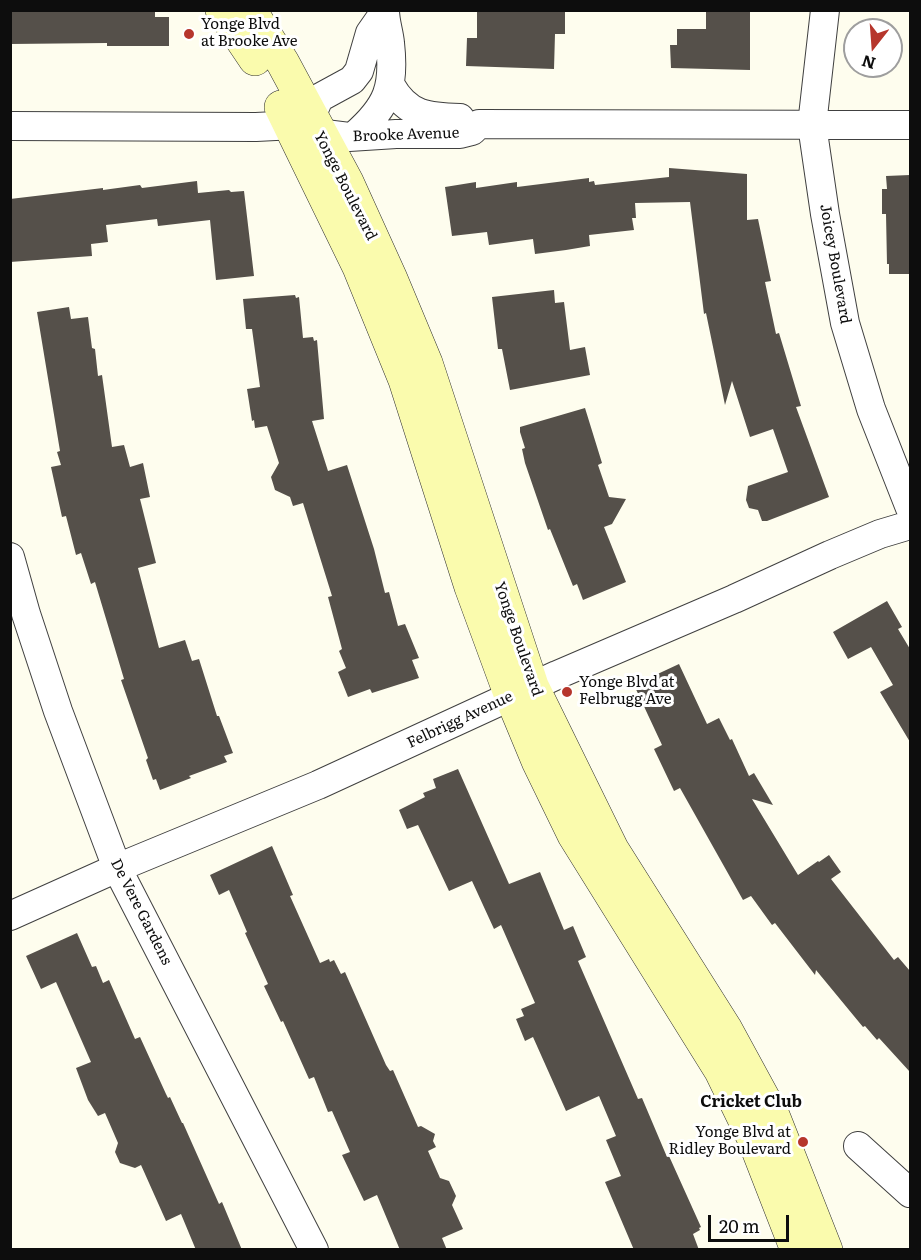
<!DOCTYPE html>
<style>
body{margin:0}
#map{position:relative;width:921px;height:1260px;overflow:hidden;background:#fefdee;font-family:Literata,serif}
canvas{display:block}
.frame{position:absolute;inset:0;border:12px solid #0d0d0d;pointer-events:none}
.north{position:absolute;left:843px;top:18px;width:60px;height:60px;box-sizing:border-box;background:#fff;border:2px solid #9e9e9e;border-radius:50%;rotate:197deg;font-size:16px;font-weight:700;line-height:24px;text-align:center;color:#0d0d0d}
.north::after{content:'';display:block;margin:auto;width:21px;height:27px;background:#b6362c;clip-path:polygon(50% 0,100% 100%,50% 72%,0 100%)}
.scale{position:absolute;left:708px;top:1215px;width:81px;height:27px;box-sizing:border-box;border:3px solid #0d0d0d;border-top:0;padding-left:8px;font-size:18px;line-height:21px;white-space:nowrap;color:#0d0d0d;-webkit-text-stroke:4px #fff;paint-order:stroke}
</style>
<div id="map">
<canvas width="921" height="1260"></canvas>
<div class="frame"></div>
<div class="north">N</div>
<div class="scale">20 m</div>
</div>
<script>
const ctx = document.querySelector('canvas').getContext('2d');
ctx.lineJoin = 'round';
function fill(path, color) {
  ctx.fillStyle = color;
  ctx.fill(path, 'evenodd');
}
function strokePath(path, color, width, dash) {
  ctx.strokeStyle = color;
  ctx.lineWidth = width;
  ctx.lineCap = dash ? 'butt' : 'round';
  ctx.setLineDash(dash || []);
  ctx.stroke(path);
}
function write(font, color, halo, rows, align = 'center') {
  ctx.font = font + ' Literata,serif';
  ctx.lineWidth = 6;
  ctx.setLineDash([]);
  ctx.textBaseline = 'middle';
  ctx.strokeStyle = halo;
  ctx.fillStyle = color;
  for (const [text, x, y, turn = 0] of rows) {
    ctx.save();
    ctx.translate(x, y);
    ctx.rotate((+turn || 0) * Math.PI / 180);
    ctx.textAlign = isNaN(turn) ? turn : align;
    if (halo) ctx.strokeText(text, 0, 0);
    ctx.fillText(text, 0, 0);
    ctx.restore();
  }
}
fill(new Path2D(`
 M10,10H155V17H169V46H107V43L10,44Z
 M477,10H565V34H555L554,69L466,66L467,38H477Z
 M706,10H750V70L671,68L670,45H677V29H706Z
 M669,168L747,174V220L758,219L771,281L765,282L776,334L779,333L801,406L796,407L829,497L767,521H762L758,510L749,508L746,500L748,486L788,472L773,429L750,437L732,381L725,405L706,313L704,314L690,202L635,203L636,218H632L634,230L589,235L590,246L566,250L535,254L533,239L489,245L487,232L452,236L445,187L476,182V188L517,182V187L589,178V182L594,181L595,185L669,177Z
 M910,175V274H889V264H887L886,214H882V189H887L886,176Z
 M197,181L198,193L229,190L231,192L244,191L254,276L216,280L210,220L158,226L157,219L106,225L108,242L91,244L92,256L10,262V199L103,188V190L140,185L142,188Z
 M554,290L555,303L564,302L570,350L585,347L590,375L510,390L502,349H498L492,297Z
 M295,295L296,298L299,297L303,338L313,337L314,341L317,340L324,419L312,421L328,471L347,465L374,549L385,593L389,592L398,626L405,624L419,658L412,660L419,678L372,693L370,689L348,697L338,672L346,668L339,651L342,649L328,597L332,596L303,503L293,506L290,497L275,490L271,477L279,463L267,426L255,428L254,420L252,421L247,389L260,387L252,329H246L243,299Z
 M69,307L71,319L88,317L92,348L95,349L98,376L102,375L112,447L124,445L130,467L143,463L150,497L140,499L156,563L138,568L159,648L185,640L192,661L199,659L217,716H219L233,753L224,756L227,762L189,776L191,778L160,790L156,779L153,780L146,760L148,758L121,680L124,679L95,582L91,584L81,553L76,555L66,516L62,517L51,467L61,465L57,452L60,451L37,312Z
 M585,408L602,463L598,465L609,497L626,499L612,524L604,527L626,582L583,600L577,584L573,586L550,529L548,530L525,463L522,449L525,448L520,432V427Z
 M887,601L902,627L898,629L910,649V742L880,692L893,685L871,647L848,659L833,632Z
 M679,664L707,724L719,718L730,740L732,739L749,776L754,773L773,805L752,799L798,875L818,861L819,862L829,855L841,872L831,879L894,960L898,957L910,971V1072L879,1038L877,1040L865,1026L863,1027L816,970L815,975L775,923L772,925L751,896L743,900L680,788L674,791L654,749L662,745L634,685Z
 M458,769L509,884L540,872L564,930L573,926L586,957L578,961L638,1099L642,1098L667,1157L669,1156L701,1227L699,1228L700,1230L693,1234L699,1250H634L605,1182L621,1176L606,1140L616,1136L599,1096L566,1111L533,1037L525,1041L516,1019L524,1016L521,1009L535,1003L501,925L494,929L472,881L449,891L418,825L407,829L399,810L425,797L423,793L436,788L433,779Z
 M272,846L293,895L290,896L320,963L329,959L330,962L334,960L341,974L345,972L386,1065L390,1071L393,1070L418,1127L421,1126L435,1134L433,1141L436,1147L428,1151L440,1178L449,1181L456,1196L452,1205L463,1229L442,1238L447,1250H400L377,1195L364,1201L342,1155L350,1152L332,1111L328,1112L314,1077L309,1079L283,1021L281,1022L264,986L268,984L245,933L247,932L229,890L219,895L210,875Z
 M77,933L92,967L96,966L103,983L109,980L135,1039L140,1037L166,1094L168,1098L170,1097L182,1123H183L219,1204L222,1202L242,1250H196L181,1214L166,1221L141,1165L135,1168L120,1163L115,1152L118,1143L105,1113L98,1116L88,1100L76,1068L91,1062L56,982L41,989L26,956Z`), '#55504a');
const street = new Path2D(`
 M825,10L812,125L825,214L845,323L871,409L910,508
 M391,86C408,116 428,117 460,118
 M314,124V110L319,98L352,80L359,71L370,33L384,13
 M10,126L256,127L314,124L325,134L349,137L396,134H460L472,131L479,124L910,125
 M355,135C388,106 395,87 390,43C389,32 385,22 385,10
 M10,557L26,614L58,711L117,868L314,1250
 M10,916L117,868L318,785L557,675L734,599L830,555L880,534L910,525
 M858,1146L910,1193`);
const secondary = new Path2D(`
 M222,10L255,59
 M250,10L283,63L347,182L391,279L426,363L532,686L612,849L725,1028L774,1118L826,1250
 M281,107L359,267L405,380L471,587L511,696L538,761L574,835L721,1071L753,1137L797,1250`);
strokePath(street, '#404040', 30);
strokePath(secondary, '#2f2f2f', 34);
strokePath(street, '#fff', 28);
strokePath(secondary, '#fafbad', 33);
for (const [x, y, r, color] of [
 [189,34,6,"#b6362c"],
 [567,692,6,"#b6362c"],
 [803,1142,6,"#b6362c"]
]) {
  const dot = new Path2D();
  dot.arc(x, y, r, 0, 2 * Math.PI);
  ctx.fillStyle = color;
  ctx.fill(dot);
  strokePath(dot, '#fff', 2);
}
write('15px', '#0d0d0d', '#fff', [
 ["Yonge Blvd",201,25],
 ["at Brooke Ave",201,42],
 ["Yonge Blvd at",579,683],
 ["Felbrugg Ave",579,700],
 ["Yonge Blvd at",791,1133,"right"],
 ["Ridley Boulevard",791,1150,"right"]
], 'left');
write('15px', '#0d0d0d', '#fff', [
 ["Brooke Avenue",406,135,-2],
 ["Yonge Boulevard",345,186,63],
 ["Joicey Boulevard",835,264,80],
 ["Yonge Boulevard",518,639,71],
 ["Felbrigg Avenue",460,720,-25],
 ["De Vere Gardens",141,912,63]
]);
write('bold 16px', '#0d0d0d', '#fff', [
 ["Cricket Club",751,1102]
]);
</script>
